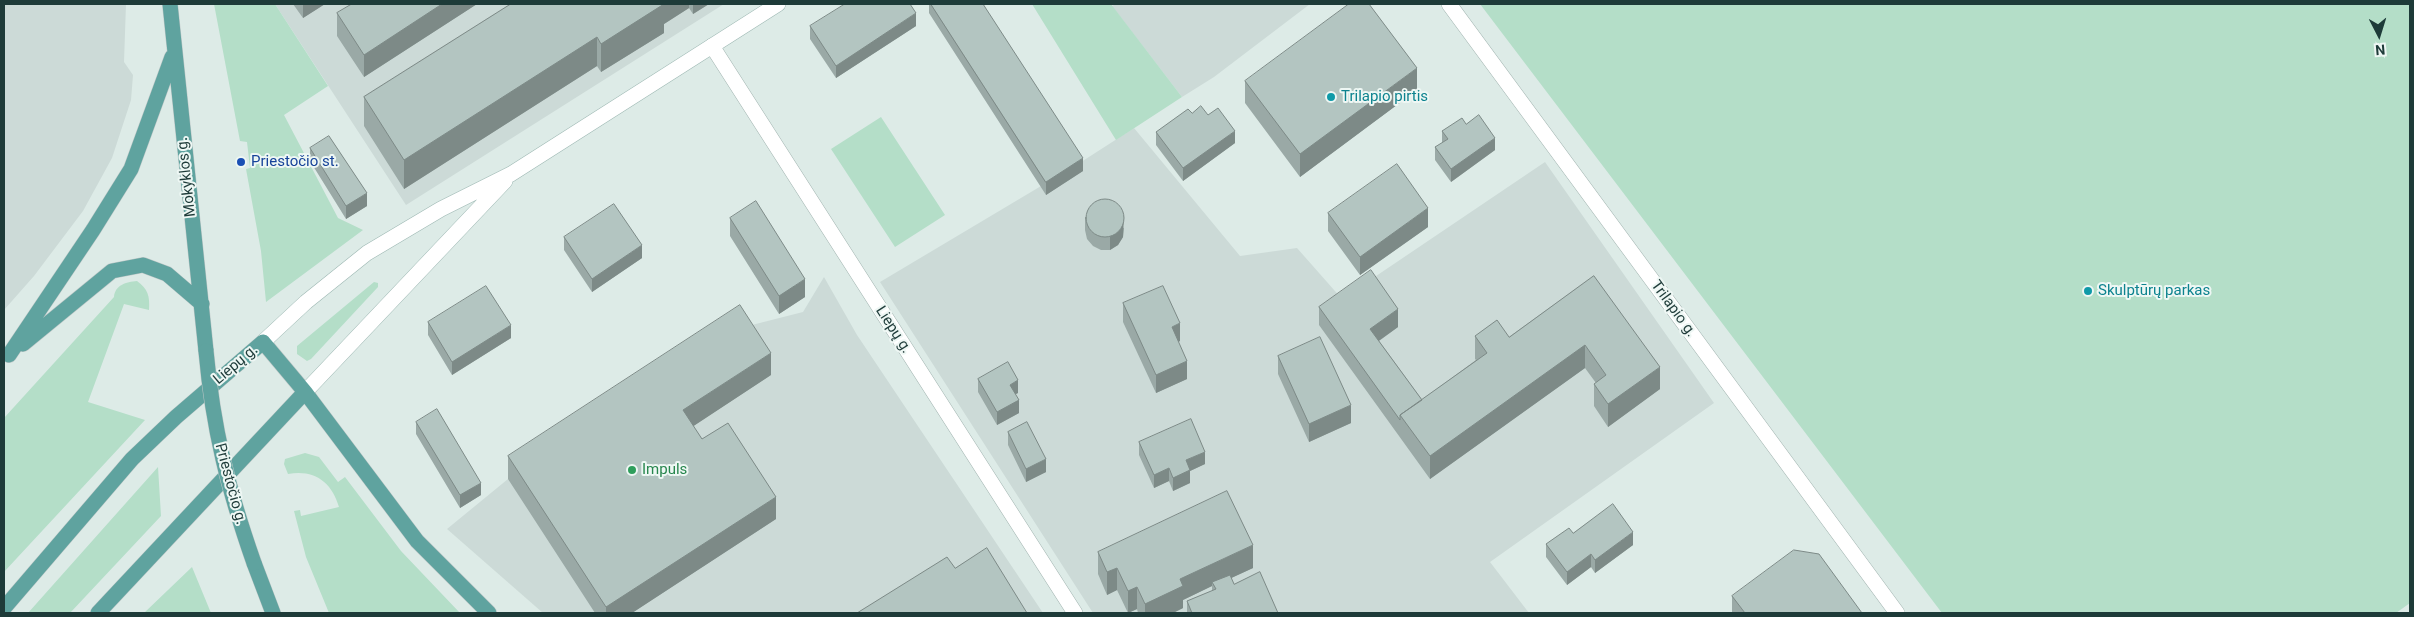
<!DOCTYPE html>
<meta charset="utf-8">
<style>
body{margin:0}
#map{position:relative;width:2414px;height:617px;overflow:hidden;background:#ddebe7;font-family:Roboto,sans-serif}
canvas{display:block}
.frame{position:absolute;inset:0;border:5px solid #1e3b39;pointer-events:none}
.north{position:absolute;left:2354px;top:10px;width:50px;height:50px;-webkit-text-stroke:4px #eef7f4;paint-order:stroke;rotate:175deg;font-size:14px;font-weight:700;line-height:20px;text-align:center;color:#1e3b39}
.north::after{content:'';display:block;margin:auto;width:18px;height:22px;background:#1e3b39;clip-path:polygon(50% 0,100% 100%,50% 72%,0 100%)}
</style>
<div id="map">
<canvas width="2414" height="617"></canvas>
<div class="frame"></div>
<div class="north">N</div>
</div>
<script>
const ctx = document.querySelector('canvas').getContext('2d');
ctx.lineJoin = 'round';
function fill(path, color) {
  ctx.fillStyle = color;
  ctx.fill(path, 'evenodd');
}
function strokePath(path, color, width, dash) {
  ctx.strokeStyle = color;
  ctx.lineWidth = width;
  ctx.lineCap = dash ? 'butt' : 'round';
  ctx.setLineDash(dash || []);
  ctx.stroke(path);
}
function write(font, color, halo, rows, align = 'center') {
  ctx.font = font + ' Roboto,sans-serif';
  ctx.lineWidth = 4;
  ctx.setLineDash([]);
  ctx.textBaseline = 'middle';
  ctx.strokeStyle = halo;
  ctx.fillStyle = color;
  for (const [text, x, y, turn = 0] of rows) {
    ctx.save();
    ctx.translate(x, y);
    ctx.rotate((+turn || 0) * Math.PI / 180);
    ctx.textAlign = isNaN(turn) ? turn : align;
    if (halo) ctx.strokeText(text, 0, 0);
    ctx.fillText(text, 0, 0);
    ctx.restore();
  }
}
fill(new Path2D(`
 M6,4H126L124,62L133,75L131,100L112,158L83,211L34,276L4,310V5Z
 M275,4H724L406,205Z
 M1116,4H1310L1214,77L1182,97L1112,6Z
 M1134,128L1240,256L1297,248L1342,299L1545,162L1714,403L1490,562L1529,613H1093L880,282L1078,164Z
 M824,277L857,335L1043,613H543L447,529L508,479L740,328L803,312Z`), '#ccdad7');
fill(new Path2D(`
 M214,4H275L328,86L284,115L338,218L363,230L266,302L261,251L246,169L250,168L247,142L240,141Z
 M1032,4H1111L1182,97L1116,140Z
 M1480,4H2410V603L2396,613H1942Z
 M881,117L945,215L895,247L831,149Z
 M137,281C148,289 150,296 149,310L124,304L88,402L145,420L4,572V418L114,297C115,285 126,282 137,281Z
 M374,282L378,283V287L311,359L307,361L297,354V346Z
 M305,453L319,457L338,482L345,477L401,551L460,613H329L306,557L294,511L300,510L301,516L339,507C332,482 314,469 288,474L284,464L285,459Z
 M158,467L161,516L70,613H28Z
 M192,567L211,613H144Z`), '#b4dec8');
const street = new Path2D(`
 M1449,4L1897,613
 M712,46L1075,613`);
const secondary = new Path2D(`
 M263,342L306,302L367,253L441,209L511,174L778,4
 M305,392L505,181`);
const primary = new Path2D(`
 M170,4L206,351
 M23,344L112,271L143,265L167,274L202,304
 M9,355L93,230L131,169L172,57
 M254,563L273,613
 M4,608L132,459L176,417L263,342L305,392L417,541L489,613
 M98,613L305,392`);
strokePath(street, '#a0b3af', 16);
strokePath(secondary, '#9cb7b2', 16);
strokePath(primary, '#c0c8c8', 16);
strokePath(street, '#fff', 15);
strokePath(secondary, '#fff', 15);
strokePath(primary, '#5fa39f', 15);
const primaryBridge = new Path2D(`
 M206,351C213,429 228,489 254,563`);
strokePath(primaryBridge, '#c0c8c8', 16, []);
strokePath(primaryBridge, '#5fa39f', 15);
fill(new Path2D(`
 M293,4H325L303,18Z
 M477,4L364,77L337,36V13Z
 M511,4H709L693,14L689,8L664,24V33L601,72L597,66L404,189L364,126V97Z
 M929,4H983L1083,171L1046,195L929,13Z
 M810,26H916L836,78L810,39Z
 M1245,81L1417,90L1300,177L1245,103Z
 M1192,113L1208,115L1235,143L1183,181L1156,145V132Z
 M1466,124L1495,150L1451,182L1435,160V147L1442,143V131Z
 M310,148L367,206L346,219L310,161Z
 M1328,213L1428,227L1360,275L1328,231Z
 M1085,217L1124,228L1123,237L1118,245L1110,250H1101L1093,246L1087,239L1085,230Z
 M730,218L805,297L779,314L730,236Z
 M564,237L642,258L592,292L564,250Z
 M1594,276L1660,389L1608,427L1594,406V384L1596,383L1585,368L1430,479L1319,325V307L1398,327L1379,341L1422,400L1476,360L1475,359V336L1509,337Z
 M1123,303L1180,341L1178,342L1187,379L1156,393L1123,322Z
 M428,322L511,338L452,375L428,335Z
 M1278,356L1351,423L1309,442L1278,374Z
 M771,375L693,426L702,439L776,519L632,613H595L508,479V456Z
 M978,379L1018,393L1015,394L1019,413L997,425L978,392Z
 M416,422L481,495L460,508L416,434Z
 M1008,432L1046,472L1026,482L1008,445Z
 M1139,442L1205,464L1190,471V483L1173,491L1169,481L1154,488L1139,455Z
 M1573,533L1633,545L1595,573L1591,567L1567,585L1546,557V544Z
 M1098,552L1253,568L1231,578L1234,584L1278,613H1187V601L1212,591V586L1183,600V608L1173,613H1138L1137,609L1128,613L1117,590L1107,595L1098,574Z
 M1732,596L1862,613H1732Z`), '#9aa9a6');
fill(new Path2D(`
 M303,4H325L303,18Z
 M442,4H477L364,77V55Z
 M660,4H689V8L664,24V33L601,72V44Z
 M693,4H709L693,14Z
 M916,13V26L836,78V66Z
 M597,37V66L404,189V160Z
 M1417,68V90L1300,177V154Z
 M1235,131V143L1183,181V168Z
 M1495,138V150L1451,182V169Z
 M1083,158V171L1046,195V182Z
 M367,193V206L346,219V206Z
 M1428,208V227L1360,275V257Z
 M1124,215L1123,237L1118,245L1110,250V237Z
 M642,245V258L592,292V279Z
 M805,279V297L779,314V296Z
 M1398,309V327L1370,347V329Z
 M1180,323V341L1172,345V327Z
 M511,325V338L452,375V362Z
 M1585,345V368L1430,479V456Z
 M771,353V375L683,433V410Z
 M1187,361V379L1156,393V375Z
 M1660,367V389L1608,427V404Z
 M1018,380V393L1010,397V385Z
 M1019,400V413L997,425V412Z
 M1351,405V423L1309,442V424Z
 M1205,452V464L1190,471V483L1173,491V478L1186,460Z
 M1046,459V472L1026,482V469Z
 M1169,468V481L1154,488V475Z
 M481,483V495L460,508V495Z
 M776,497V519L632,613H606V607Z
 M1633,532V545L1595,573V560Z
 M1253,545V568L1214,586L1212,582V586L1183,600V608L1173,613H1145V604L1180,579Z
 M1591,554V567L1567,585V572Z
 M1117,568V590L1107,595V572Z
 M1137,587V609L1128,613V591Z`), '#7d8a87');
const building = new Path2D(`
 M352,4H442L364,55L337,13Z
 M511,4H664L601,44L597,37L404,160L364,97Z
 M845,4H910L916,13L836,66L810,26Z
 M931,4H983L1083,158L1046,182Z
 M1349,4H1369L1417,68L1300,154L1245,81Z
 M1201,106L1208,115L1218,108L1235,131L1183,168L1156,132L1188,109L1192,113Z
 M1479,115L1495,138L1451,169L1435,147L1448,139L1442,131L1462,118L1466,124Z
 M329,136L367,193L346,206L310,148Z
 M1397,164L1428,208L1360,257L1328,213Z
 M1086 218a19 19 0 1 1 38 0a19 19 0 1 1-38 0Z
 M756,201L805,279L779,296L730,218Z
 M614,204L642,245L592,279L564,237Z
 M1371,270L1398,309L1370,329L1422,400L1400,415V420L1319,307Z
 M1594,276L1660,367L1608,404L1594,384L1606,375L1585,345L1430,456L1400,415L1487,353L1475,336L1497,320L1509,337Z
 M486,286L511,325L452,362L428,322Z
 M1163,286L1180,323L1172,327L1187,361L1156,375L1123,303Z
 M740,305L771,353L683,410L702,439L728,423L776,497L606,607L508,456Z
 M1320,337L1351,405L1309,424L1278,356Z
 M1008,362L1018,380L1010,385L1019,400L997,412L978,379Z
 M437,409L481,483L460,495L416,422Z
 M1191,419L1205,452L1186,460L1190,470L1173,478L1169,468L1154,475L1139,442Z
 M1027,422L1046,459L1026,469L1008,432Z
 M1227,491L1253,545L1180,579L1183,586L1145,604L1137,587L1128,591L1117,568L1107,572L1098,552Z
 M1613,504L1633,532L1595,560L1591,554L1567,572L1546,544L1569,528L1573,533Z
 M987,548L1027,613H857L947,557L955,568Z
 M1794,550L1819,554L1862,613H1745L1732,596Z
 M1260,572L1278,613H1192L1187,601L1216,589L1212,582L1230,575L1234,584Z`);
fill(building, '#b3c5c1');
strokePath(building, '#7d8a87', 1);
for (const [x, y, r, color] of [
 [1331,97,5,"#0f9aa8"],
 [241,162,5,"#1a4fb4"],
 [2088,291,5,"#0f9aa8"],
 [632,470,5,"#2e9e5b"]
]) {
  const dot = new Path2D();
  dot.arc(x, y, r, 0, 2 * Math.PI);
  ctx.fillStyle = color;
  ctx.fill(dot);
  strokePath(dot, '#eef7f4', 2);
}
write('15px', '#0d838f', '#eef7f4', [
 ["Trilapio pirtis",1341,97],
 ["Skulptūrų parkas",2098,291]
], 'left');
write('15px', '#164399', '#eef7f4', [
 ["Priestočio st.",251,162]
], 'left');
write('15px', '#1e3b39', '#eef7f4', [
 ["Mokyklos g.",187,177,-96],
 ["Trilapio g.",1673,309,54],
 ["Liepų g.",893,330,57],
 ["Liepų g.",236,365,-40],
 ["Priestočio g.",230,484,75]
]);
write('15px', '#27864d', '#eef7f4', [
 ["Impuls",642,470]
], 'left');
</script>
